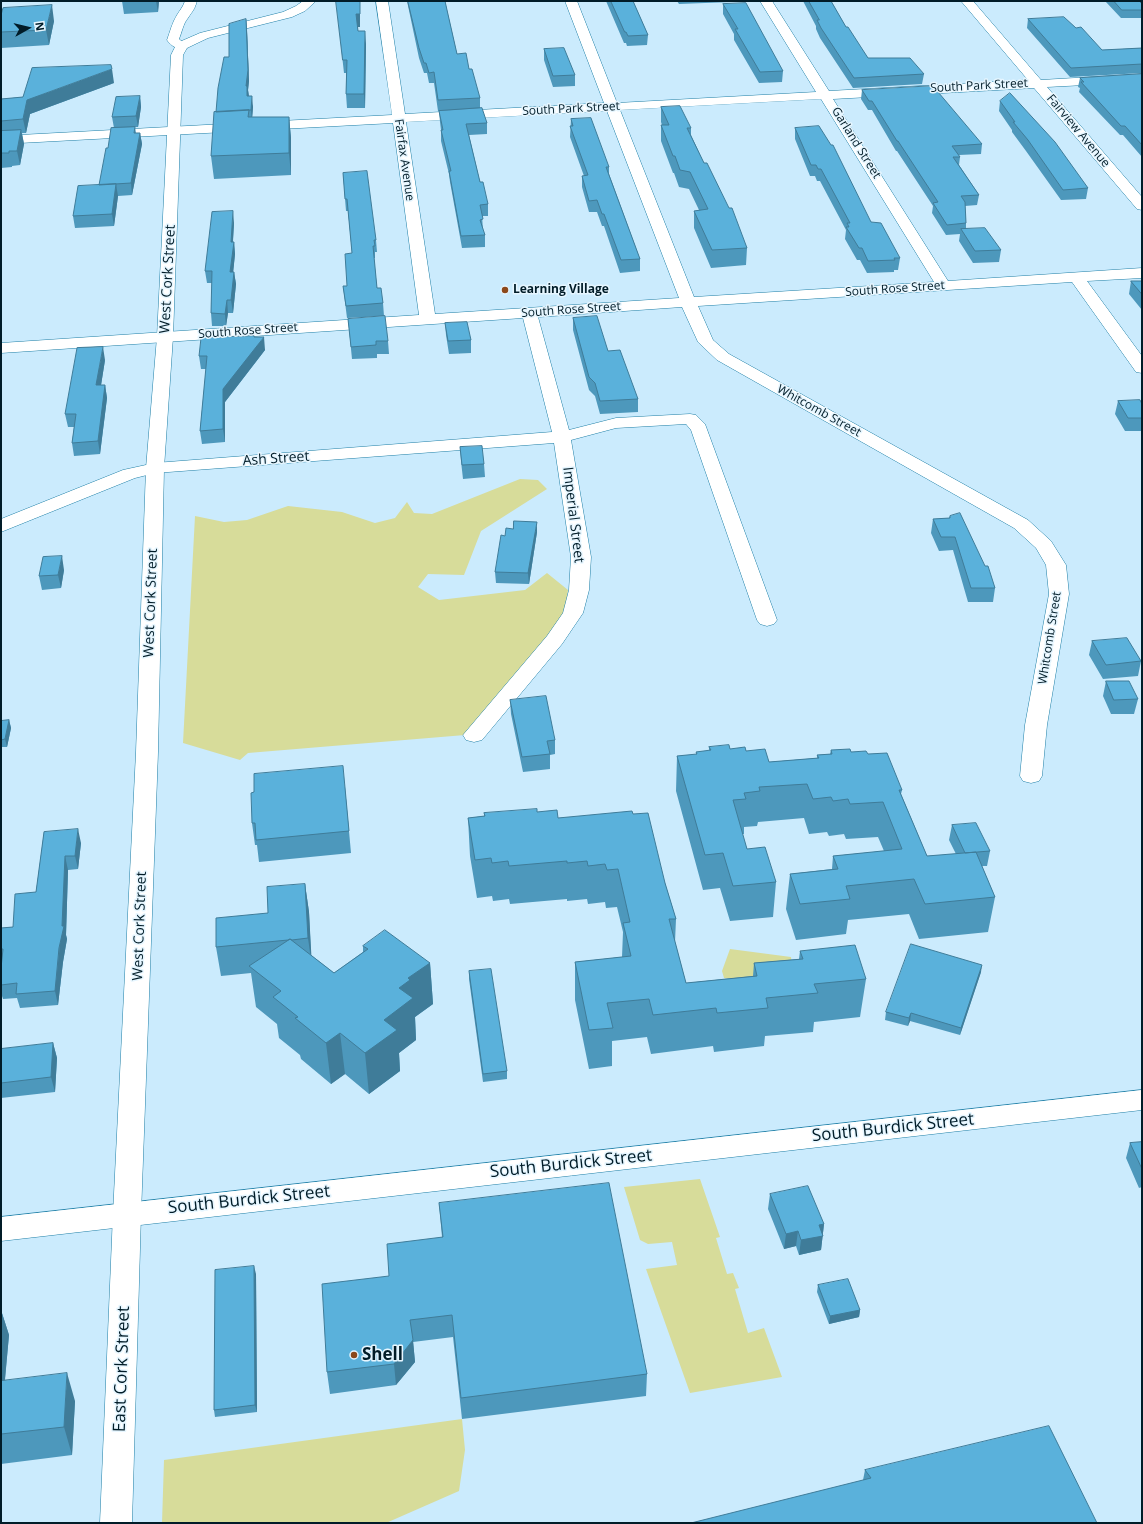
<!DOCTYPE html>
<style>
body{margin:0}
#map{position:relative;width:1143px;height:1524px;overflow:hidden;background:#cbebfd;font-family:"Open Sans",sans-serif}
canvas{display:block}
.frame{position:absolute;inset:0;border:2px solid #011c28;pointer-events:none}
.north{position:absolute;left:8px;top:8px;width:40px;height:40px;-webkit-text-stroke:3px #e6f6ff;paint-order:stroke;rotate:82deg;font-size:11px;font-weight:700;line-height:16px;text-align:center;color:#011c28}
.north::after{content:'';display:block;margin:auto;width:14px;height:18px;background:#011c28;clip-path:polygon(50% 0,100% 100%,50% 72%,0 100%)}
</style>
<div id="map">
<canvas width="1143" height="1524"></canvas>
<div class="frame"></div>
<div class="north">N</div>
</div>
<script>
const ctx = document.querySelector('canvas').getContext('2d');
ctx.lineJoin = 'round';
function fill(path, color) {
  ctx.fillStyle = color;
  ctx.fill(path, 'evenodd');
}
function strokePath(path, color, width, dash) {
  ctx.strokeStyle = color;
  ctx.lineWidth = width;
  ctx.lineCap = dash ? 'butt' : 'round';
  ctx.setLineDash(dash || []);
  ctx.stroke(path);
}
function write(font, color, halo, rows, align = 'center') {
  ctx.font = font + ' "Open Sans",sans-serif';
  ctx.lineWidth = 3;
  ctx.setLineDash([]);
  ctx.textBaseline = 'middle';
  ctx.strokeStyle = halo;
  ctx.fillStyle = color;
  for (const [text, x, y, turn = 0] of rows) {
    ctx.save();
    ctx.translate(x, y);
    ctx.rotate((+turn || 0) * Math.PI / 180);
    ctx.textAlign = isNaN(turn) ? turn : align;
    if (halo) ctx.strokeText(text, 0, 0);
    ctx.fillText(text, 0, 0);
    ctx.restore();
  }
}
fill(new Path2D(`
 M520,479L538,480L547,489L481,531L464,575L428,574L418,587L439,600L525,590L547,573L568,590L565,614L547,640L465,735L248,753L240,760L183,743L195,516L224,522L247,520L288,506L342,512L375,523L395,518L407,502L414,513L432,514Z
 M730,949L791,957L792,967L768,986L724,978L722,971Z
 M700,1179L720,1237L716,1238L727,1274L733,1273L739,1288L735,1289L748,1333L764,1328L782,1377L690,1393L646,1269L677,1265L672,1242L648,1244L640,1240L624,1187Z
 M462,1419L465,1450L459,1491L386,1523H162L164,1460Z`), '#d7dc9a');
const street = new Path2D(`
 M185,1H197C194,11 193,10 188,18C183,24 182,32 179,39L187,46L185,49C178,50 171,46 167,40C170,32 172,23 177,15C180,10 183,7 185,1Z
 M376,1H388L405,114L604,103L565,1H577L617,103L816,92L760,1H772L829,91L1028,80L961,1H973L1041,80L1142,74V82L1047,87L1142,197V210L1137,209L1034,88L833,99L948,281L1142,268V278L1087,281L1142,356V373L1136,372L1072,282L698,306L713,340L729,354L1028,520L1051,541L1066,565L1069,594L1047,725L1042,776L1039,781L1031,783L1023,781L1020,776L1025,725L1049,594L1046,565L1036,548L1014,528L717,360L698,342L682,307L538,317L569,430L616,418L690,414L696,415L705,424L777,620L774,624L767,626L760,624L757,620L691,430L686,424L616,428L571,440L591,557L589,590L583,613L562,644L482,740L474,742L466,740L463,735L547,636L563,613L569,590L571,557L554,443L155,473L135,478L1,532V519L123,470L155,463L552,432L523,318L1,353V343L419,315L393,123L1,144V136L392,115ZM821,99L934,282L694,297L620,110ZM607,111L679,298L435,314L406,122Z
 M1142,1090V1110L1,1241V1217Z`);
const secondary = new Path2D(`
 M303,1H316L305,11L292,17L208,38L187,48L183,55L173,337L164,468L158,752L141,1214L132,1523H100L113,1214L136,752L146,468L157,337L171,55L177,43L200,33L283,12L296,6Z`);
strokePath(street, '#1f7fa6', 1);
strokePath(secondary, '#1f7fa6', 1);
fill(street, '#fff');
fill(secondary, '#fff');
fill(new Path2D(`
 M122,1H159L158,12L124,14Z
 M336,1H360V27H358V31L366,44L365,108H347L346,94V73H344Z
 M407,1H445L457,54L469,69L480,98V108L487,123V134L469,135L480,182L488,204V216H482L483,230L485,235V247L462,248L450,182L449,174L441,141V130L440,122L439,111H438L434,83H429L427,73H424L419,58Z
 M606,1H633L648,35L647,45L627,46L626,43H624Z
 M677,1H731V2L679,4Z
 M803,1H831L846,27L868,58L924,74L922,84L853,88L820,38L816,29V26Z
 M1105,1H1139L1142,4V18H1121Z
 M723,4L783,71L782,82L759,83L734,40V34L723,14Z
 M1,15L54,21L49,45L1,48Z
 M246,19L247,30L249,81L248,90L249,96L253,107L252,117H289L291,138V175L214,179L211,156L216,112L229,57Z
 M1028,19L1076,28L1102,50L1142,48V73L1070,77L1027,28Z
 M544,49L575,75V86L553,87L544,60Z
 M1142,74V157L1123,135H1120L1079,92L1080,88L1078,87L1080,78Z
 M114,83L30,114L26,133H22L24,144L20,165L12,166V167L1,168V99L23,97Z
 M862,90L982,144L981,154L959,155L960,157L959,165L979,195L977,205L965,206L966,223V229L1001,250L999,262L973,263L959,241L960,234L946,235L932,213L933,206L897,151H896L872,110H868L861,99Z
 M140,96L141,107L138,127H135L136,133H140L142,144L132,195L118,196L114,226L75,228L73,216L99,185L114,128L112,117Z
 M1000,101L1088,188L1086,199L1061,200L1026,151L1012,132V130L999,111Z
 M661,107L691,128V135L704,163L747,248L746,265L711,268L694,228V211L699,210L689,189L679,187L674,173H673L661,141V125H662L661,122Z
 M571,119L609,167V174L640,259V271L620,273L604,226H602L597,212H589L582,187V176H584L570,137Z
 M795,128L900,258L898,270H894V272L867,273L860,260H857L845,239L846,230L820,181H817L815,176H810L795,139Z
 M343,173L376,240L377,252H375V258H374L377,288L383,303L384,316L347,318L343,286H347L352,253L348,211H346Z
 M234,223L233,242H234L235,254L233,272H234L236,284L233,313H228L226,326H212L211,313L212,283H207L205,271Z
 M1131,281H1142V310L1129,294Z
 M573,318L638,399V412L600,414L595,396L589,390L573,330Z
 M348,319L388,341L389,354H377V358L352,359Z
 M445,323L471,340V353L449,354L446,335Z
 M255,337L265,350L225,402V442L202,444L200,431L206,369H201L199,356Z
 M105,360L101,385H105L107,398L100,454L74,456L72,443L74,427H68L65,414Z
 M1118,401L1142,404V431H1125L1115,414Z
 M460,447L484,464L485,477L463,479L461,461Z
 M950,516L995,588L993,602H968L953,550L939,551L931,533L933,519L949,518Z
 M513,529L537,532L529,584L496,583L495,572L505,536Z
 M64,570L61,588L42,590L39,576Z
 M1092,641L1141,661L1138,676L1103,679L1089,655Z
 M1106,681L1138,699L1134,714H1111L1103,696Z
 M510,700L555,740V754L550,755V769L523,772L511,714Z
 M9,720L11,728L7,747H1V721Z
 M709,747L746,751L769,762L817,758V755L830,754L831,750L868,754L902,790L901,794L927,856L956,854L949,840L952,825L990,851L987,866H982L995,897L988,932L919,939L909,914L848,920L846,934L796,940L786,909L790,874L832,869L833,856L884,851L878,837L846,839L844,834L829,836L827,832L809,834L804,818L758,822L757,826L744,827V834H742L747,849L776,882L773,917L730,921L720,888L703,890L676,791L677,756L696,755V752L709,751Z
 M345,787L351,853L259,862L257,845H255L252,823Z
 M537,812L558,818L633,814L665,883L676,919L675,942L686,983L753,976L754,963L799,959L800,951L866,979L860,1017L814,1022L813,1032L765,1036L764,1046L714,1052L713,1046L651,1054L647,1037L612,1041V1066L589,1069L575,1000V962L622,957L623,932L617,907L606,908L605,902L588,904L587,899L567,901V899L510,904L509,899L493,901L492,896L477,898L470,856L468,818L484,816V813Z
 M44,832L81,843L78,869L68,870L66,935L67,939L63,962L58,1005L20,1008L17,998L3,999L1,993L2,963H1V928L13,927L36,892Z
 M305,884L309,912L311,955L334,973L363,952V946L430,963L433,1004L415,1017L416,1040L399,1053L400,1071L369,1094L345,1074L331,1084L301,1059L300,1055L279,1038L277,1024L256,1007L251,973L221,976L216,947L268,913Z
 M469,971L507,1071V1079L483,1082L469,979Z
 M981,972L960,1035L910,1021L908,1026L885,1020L886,1012Z
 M53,1043L57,1058L55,1092L1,1098V1049Z
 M1142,1142V1187L1139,1188L1126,1158L1130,1143Z
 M770,1194L824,1224L821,1250L799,1255L796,1246L784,1249L768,1209Z
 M439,1203L647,1374L646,1396L462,1419L453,1337L413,1342L415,1362L396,1385L330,1394L327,1372L389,1276L442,1237Z
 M256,1274L257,1412L215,1417L214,1410Z
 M818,1285L860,1310L859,1317L829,1324L817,1292Z
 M1,1310L9,1335L5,1380L75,1401L72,1455L1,1464Z
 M865,1470L1097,1523L863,1480Z`), '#4d98bc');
fill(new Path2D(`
 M156,1H159L158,12Z
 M360,1V27H357L356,14Z
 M52,5L54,21L49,45L46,30Z
 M246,19L247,30L249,81L248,90L249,97L248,107L246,86Z
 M365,31L366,44L365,108L364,94Z
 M112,69L114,83L30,114L26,133L23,119L27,100Z
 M140,96L141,107L138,127L136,116Z
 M252,96L253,107L252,121L251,110Z
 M289,117L291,138V175L289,153Z
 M21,130L24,144L20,165L17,151Z
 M140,133L142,144L132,195L131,183Z
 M116,184L118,196L114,226L112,214Z
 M233,211L234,223L232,254L231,242Z
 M234,242L235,254L232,284L230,272Z
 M234,272L236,284L233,313L231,300Z
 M227,300L228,313L226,326L225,314Z
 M254,336L256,347L264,337L265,350L225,402V442L223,429V389L254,337Z
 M103,347L105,360L99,398L96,385Z
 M105,385L107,398L100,454L98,441Z
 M537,522V532L529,584L528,573Z
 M62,556L64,570L61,588L58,575Z
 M9,720L11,728L7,747L5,739Z
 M78,829L81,843L78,869L75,856Z
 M65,856L68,870L66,935L67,939L63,962L58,1005L55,991L62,926Z
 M305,884L309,912L312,967L308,938Z
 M430,963L433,1004L415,1017L416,1040L399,1053L400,1071L369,1094L365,1053L384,1020L399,988L408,978Z
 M982,965L981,972L960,1035L961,1028Z
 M911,1013L910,1021L908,1026L909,1018Z
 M340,1033L345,1074L331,1084L326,1043Z
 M53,1043L57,1058L55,1092L51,1077Z
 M824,1224L821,1250L799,1255L801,1240L819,1225Z
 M798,1231L796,1246L784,1249L786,1234Z
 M254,1266L256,1274L257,1412L255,1405Z
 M1,1310L9,1335L2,1410L1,1407Z
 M860,1310L859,1317L829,1324L830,1316Z
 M413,1340L415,1362L396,1385L394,1364Z
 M67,1373L75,1401L72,1455L64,1427Z`), '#3f7c99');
const building = new Path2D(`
 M336,1H360V14H356L358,31H365L364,94H346L347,60H343Z
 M408,1H445L447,10L457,54L466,53L469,69H472L480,98L438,100L434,72L429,73L426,63H424L419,48Z
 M611,1H633L648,35L628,36L626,32H625Z
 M809,1H831L846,27H848L868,58H910L924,74L854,78L821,28L817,20H819Z
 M1114,1H1139L1142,4V10H1122Z
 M746,3L783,71L760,72L735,29H738L723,4Z
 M52,5L46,30L1,32V15L3,8Z
 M1064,17L1076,28L1081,27L1102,50L1142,48V64L1071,68L1028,19Z
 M246,19L248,70L246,86H247V96H252L251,110L216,112L218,88L224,57H229V24Z
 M564,48L575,75L553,76L544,49Z
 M111,65L112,69L27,100L23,119L1,121V99L23,97L32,68Z
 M1142,74V145L1125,126H1121L1081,82H1084L1080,78Z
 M933,86L982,144L952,146L960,157H953L979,195L961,196L965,202L966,223L947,225L933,203L938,202L898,141H897L872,101H869L862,90Z
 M1010,93L1055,142L1088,188L1063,190L1028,140L1013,122H1015L1000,101Z
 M140,96L136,116L112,117L116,97Z
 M680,106L691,128H687L704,163H707L729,208H732L747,248L712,250L694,211L708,209L690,172L680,170L675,156H673L661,125H669L661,107Z
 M482,108L487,123L466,124L480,182H483L488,204L480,205L483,219L480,220L485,235L461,236L449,171H451L441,130H443L439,111Z
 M249,110L248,117H289V153L211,156L214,112Z
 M591,118L609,167H606L640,259L621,260L604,214H602L597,200L589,201L582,176L588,175L570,126H573L571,119Z
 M819,126L831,145H833L871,222L881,223L900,258H894L895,260L868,261L862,248H859L846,227H849L847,223H850L821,169H818L816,165H811L795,128Z
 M135,127L134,133H140L131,183L99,185L106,148H108L111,128Z
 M21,130L17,151H9V153H1V131Z
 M367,171L376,240H374L375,246H373L377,288H381L383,303L346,306L343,286H347L345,254L352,253L347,199H345L343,173Z
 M116,184L112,214L73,216L78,186Z
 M233,211L231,242H234L230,272H234L231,300H227L225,314L211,313L212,271H205L212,212Z
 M985,228L1001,250L975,251L961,229Z
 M1131,281H1142V294Z
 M385,316L388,341H376V345L351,347L348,319Z
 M597,316L608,351L620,350L638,399L600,401L595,383L589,377L573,318Z
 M467,322L471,340L448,341L445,323Z
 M254,336V337H264L223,389V429L200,431L207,356H199L201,338Z
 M103,347L96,385H105L98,441L72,443L76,414H65L77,348Z
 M1140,400L1142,404V418H1128L1118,401Z
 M482,446L484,464L462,465L460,447Z
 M960,513L985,566H988L995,588H971L955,537H941L933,519L950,518V516Z
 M514,521L537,522L528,573L495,572L501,535L505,536L506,528L513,529Z
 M62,556L58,575L39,576L43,557Z
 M1127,638L1141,661L1106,665L1092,641Z
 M1106,681H1129L1138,699L1114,700Z
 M546,696L555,740L547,741L550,754L522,757L510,700Z
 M9,720L5,739L1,740V721Z
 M729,745L730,749L745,747L746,751L765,749L769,762L819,758L817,755L832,754L831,750L850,749L851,752L866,751L868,754L887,753L902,790H899L927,856L976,852L995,897L925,904L914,879L846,886L850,899L800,904L790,874L838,869L833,856L902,849L883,802L850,804L848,799L833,801L831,797L813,799L807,784L759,787L760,791L744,793L746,799L733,800L747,849L765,847L776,882L733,886L723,853L705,855L677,756L697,754L696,752L711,750L709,747Z
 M343,766L349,831L256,840L255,823H252L251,793L254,792V774Z
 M537,809V812L557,810L558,818L632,811L633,814L648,813L665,883L676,919H669L686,983L757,976L754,963L803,959L800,951L855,945L866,979L814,984L818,993L766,998L768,1008L717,1013L716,1008L653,1015L649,999L607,1003L613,1028L589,1030L575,962L631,956L623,923L630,922L618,869L607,870L605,864L588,866L587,861L567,863V861L509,866L508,861L492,863L491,858L475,860L468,818L485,816L484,813Z
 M976,823L990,851L965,853L952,825Z
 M78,829L75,856H65L62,926H64L59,948L55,991L16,994L17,983L1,985V968L3,949H1V928L13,927L15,894L36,892L44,832Z
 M305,884L308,938L292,940L290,939L288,940L216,947V918L268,913L267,887Z
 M385,930L430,963L408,978L410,980L399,988L413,998L384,1020L397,1030L365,1053L340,1033L326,1043L295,1018L298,1017L273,997L281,991L249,966L290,939L334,973L368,949L363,946Z
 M911,944L982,965L961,1028L911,1013L909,1018L886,1012Z
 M491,969L507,1071L483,1074L469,971Z
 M53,1043L51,1077L1,1083V1049Z
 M1142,1142V1169L1130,1143Z
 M609,1183L647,1374L461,1398L452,1315L410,1320L413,1340L394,1364L327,1372L322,1284L389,1276L387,1244L443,1237L439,1203Z
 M808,1186L824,1224L819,1225L823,1236L801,1240L798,1231L786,1234L770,1194Z
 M254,1266L255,1405L214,1410L215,1270Z
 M848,1279L860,1310L830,1316L818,1285Z
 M67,1373L64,1427L1,1434V1381Z
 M1049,1426L1097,1523H691L871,1478L865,1470Z`);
fill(building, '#5ab1db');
strokePath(building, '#3f7c99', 1);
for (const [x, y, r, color] of [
 [505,290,4,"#8c481a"],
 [354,1355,4,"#8c481a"]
]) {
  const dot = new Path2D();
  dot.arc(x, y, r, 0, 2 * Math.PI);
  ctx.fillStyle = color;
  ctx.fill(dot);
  strokePath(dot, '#e6f6ff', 1.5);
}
write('12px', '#011c28', '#e6f6ff', [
 ["South Park Street",979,86,-3],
 ["South Park Street",571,109,-3],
 ["Fairview Avenue",1078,131,50],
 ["Garland Street",856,143,58],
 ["Fairfax Avenue",404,160,82],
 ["South Rose Street",895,289,-4],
 ["South Rose Street",571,310,-4],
 ["South Rose Street",248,331,-4],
 ["Whitcomb Street",819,411,29],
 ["Whitcomb Street",1050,638,-81]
]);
write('bold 12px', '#011c28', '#e6f6ff', [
 ["Learning Village",513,290]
], 'left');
write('14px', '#011c28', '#e6f6ff', [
 ["West Cork Street",168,279,-87],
 ["Ash Street",276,459,-4],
 ["Imperial Street",573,515,83],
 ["West Cork Street",151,603,-88],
 ["West Cork Street",140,926,-88]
]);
write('17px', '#011c28', '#e6f6ff', [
 ["South Burdick Street",893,1128,-6],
 ["South Burdick Street",571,1164,-6],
 ["South Burdick Street",249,1200,-6],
 ["East Cork Street",122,1369,-88]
]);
write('bold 17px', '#011c28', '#e6f6ff', [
 ["Shell",362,1355]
], 'left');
</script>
